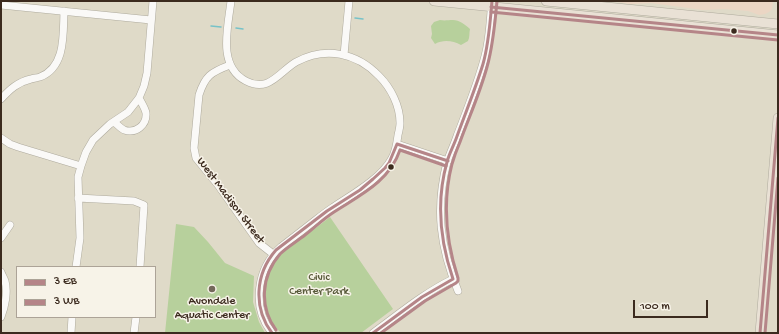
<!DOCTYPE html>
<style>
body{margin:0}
#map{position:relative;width:779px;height:334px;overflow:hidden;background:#dfdac8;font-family:"Gochi Hand",sans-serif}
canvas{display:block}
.frame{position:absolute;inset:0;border:2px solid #3b2a1e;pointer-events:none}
.legend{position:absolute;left:16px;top:266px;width:140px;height:52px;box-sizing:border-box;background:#f7f3e8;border:1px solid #aca397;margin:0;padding:5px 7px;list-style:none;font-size:12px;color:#3b2a1e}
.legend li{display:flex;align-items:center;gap:8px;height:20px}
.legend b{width:20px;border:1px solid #aca397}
.scale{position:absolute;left:633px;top:300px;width:75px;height:18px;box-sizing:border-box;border:2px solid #3b2a1e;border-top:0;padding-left:5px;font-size:12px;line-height:14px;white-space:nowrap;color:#3b2a1e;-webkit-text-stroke:3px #f7f3e8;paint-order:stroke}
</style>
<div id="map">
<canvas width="779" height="334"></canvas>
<div class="frame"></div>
<ul class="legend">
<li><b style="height:5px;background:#b58588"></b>3 EB</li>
<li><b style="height:5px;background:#b58588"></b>3 WB</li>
</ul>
<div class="scale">100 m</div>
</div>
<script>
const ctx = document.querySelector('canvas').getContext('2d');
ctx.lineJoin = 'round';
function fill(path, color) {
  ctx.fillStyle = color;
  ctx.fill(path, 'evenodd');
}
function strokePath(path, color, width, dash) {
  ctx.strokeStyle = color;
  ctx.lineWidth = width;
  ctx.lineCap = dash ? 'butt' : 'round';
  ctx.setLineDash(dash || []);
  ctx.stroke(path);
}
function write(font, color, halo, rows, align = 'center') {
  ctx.font = font + ' "Gochi Hand",sans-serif';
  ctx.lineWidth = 3;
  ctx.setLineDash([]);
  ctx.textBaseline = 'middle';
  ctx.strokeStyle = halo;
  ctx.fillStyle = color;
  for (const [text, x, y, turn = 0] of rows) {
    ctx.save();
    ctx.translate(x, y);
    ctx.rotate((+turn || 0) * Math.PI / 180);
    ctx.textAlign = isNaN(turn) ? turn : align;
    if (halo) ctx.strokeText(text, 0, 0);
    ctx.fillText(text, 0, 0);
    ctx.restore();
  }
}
fill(new Path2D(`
 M617,1H773L772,9L769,12L765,14L759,15L748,11L724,9L703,10L651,3L631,4L617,2Z`), '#ebd6c4');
fill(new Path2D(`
 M440,20C445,21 448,20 453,20C459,20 466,25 470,29C469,33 470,37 468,41L461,45C453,41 444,39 435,44L431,38L432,34L431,26L434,22Z
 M330,217L393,309L361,333H281C271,323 265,311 265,297C264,280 270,263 282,252C288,247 294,243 300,239C310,232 320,225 330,217Z
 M176,224L194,227L208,242L225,263L254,276L253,302L259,322L265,333H165Z`), '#b7d09c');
strokePath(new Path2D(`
 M355,18L363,19
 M211,26L221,27
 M236,28L243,29`), '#77c2c8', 1.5);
const minor = new Path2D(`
 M231,1C228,27 217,66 246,81C269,93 279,72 296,62C326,46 357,53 379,76C391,88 400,106 400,123C400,127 399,131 398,135C397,142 396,151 392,158C381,179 351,195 332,208C323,214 316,220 308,226C299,233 290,240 281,247C257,268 251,307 272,333
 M1,5L151,20
 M344,55L349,1
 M230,65C211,72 205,76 199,95L194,148L196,158L218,185L259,243L273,254
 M1,99C10,89 18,82 31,79C34,78 37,78 40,77C66,67 63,34 64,11
 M114,122C117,124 120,128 124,130C136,134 147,125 146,113C145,108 141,102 139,98
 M1,138L10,144L18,147L81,166
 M397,144L448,161
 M78,198L134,201L144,205L140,267
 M1,238L10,225
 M76,267L80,238L78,177L81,166L86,152L93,140L110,124L128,112L139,98L144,86L147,73L153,1
 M1,272C2,275 4,278 5,281C8,292 5,307 1,317
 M458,291C440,247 435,209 447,162C450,153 454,145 457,136C467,110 478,83 485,56C490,38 490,19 492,1
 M71,333L72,317
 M134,333L136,317
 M373,333C399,314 424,293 453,279`);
const major = new Path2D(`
 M434,1L778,35
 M546,1L778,24
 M760,333L778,118`);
strokePath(minor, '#aeaa9d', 8);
strokePath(major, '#aeaa9d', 10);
strokePath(minor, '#faf9f7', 7);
strokePath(major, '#e9e1d5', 9);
strokePath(new Path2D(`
 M491,7L778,35
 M272,333C253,308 255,274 276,250L327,211L360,190L373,179L385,168L389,163L397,144L448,161
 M373,333L422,297L453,279C440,241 436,201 447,162C449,154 453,147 456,139C465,114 475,90 483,64C489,43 490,23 492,1
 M760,333L778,118`), '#b58588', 3);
strokePath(new Path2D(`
 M491,12L778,40
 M276,330C259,307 261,276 280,254C287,247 296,242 305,235C314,228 323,219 334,212C360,195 389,182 400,150L446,166
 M381,333L425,301L456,283L458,281V278C446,241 442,203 452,164C454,157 457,149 460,142C469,117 480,93 487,67C493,46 495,24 497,1
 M765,333L778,178`), '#b58588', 3);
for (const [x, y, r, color] of [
 [734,31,3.5,"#3b2a1e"],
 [391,167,3.5,"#3b2a1e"],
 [212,289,4,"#74685a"]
]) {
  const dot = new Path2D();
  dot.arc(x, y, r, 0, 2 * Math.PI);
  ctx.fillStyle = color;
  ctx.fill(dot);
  strokePath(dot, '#f7f3e8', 1.5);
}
write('12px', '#3b2a1e', '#f7f3e8', [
 ["West Madison Street",230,201,53]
]);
write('12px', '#575939', '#f7f3e8', [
 ["Civic",319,278],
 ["Center Park",319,292]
]);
write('12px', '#3b2a1e', '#f7f3e8', [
 ["Avondale",212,302],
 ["Aquatic Center",212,316]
]);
</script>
